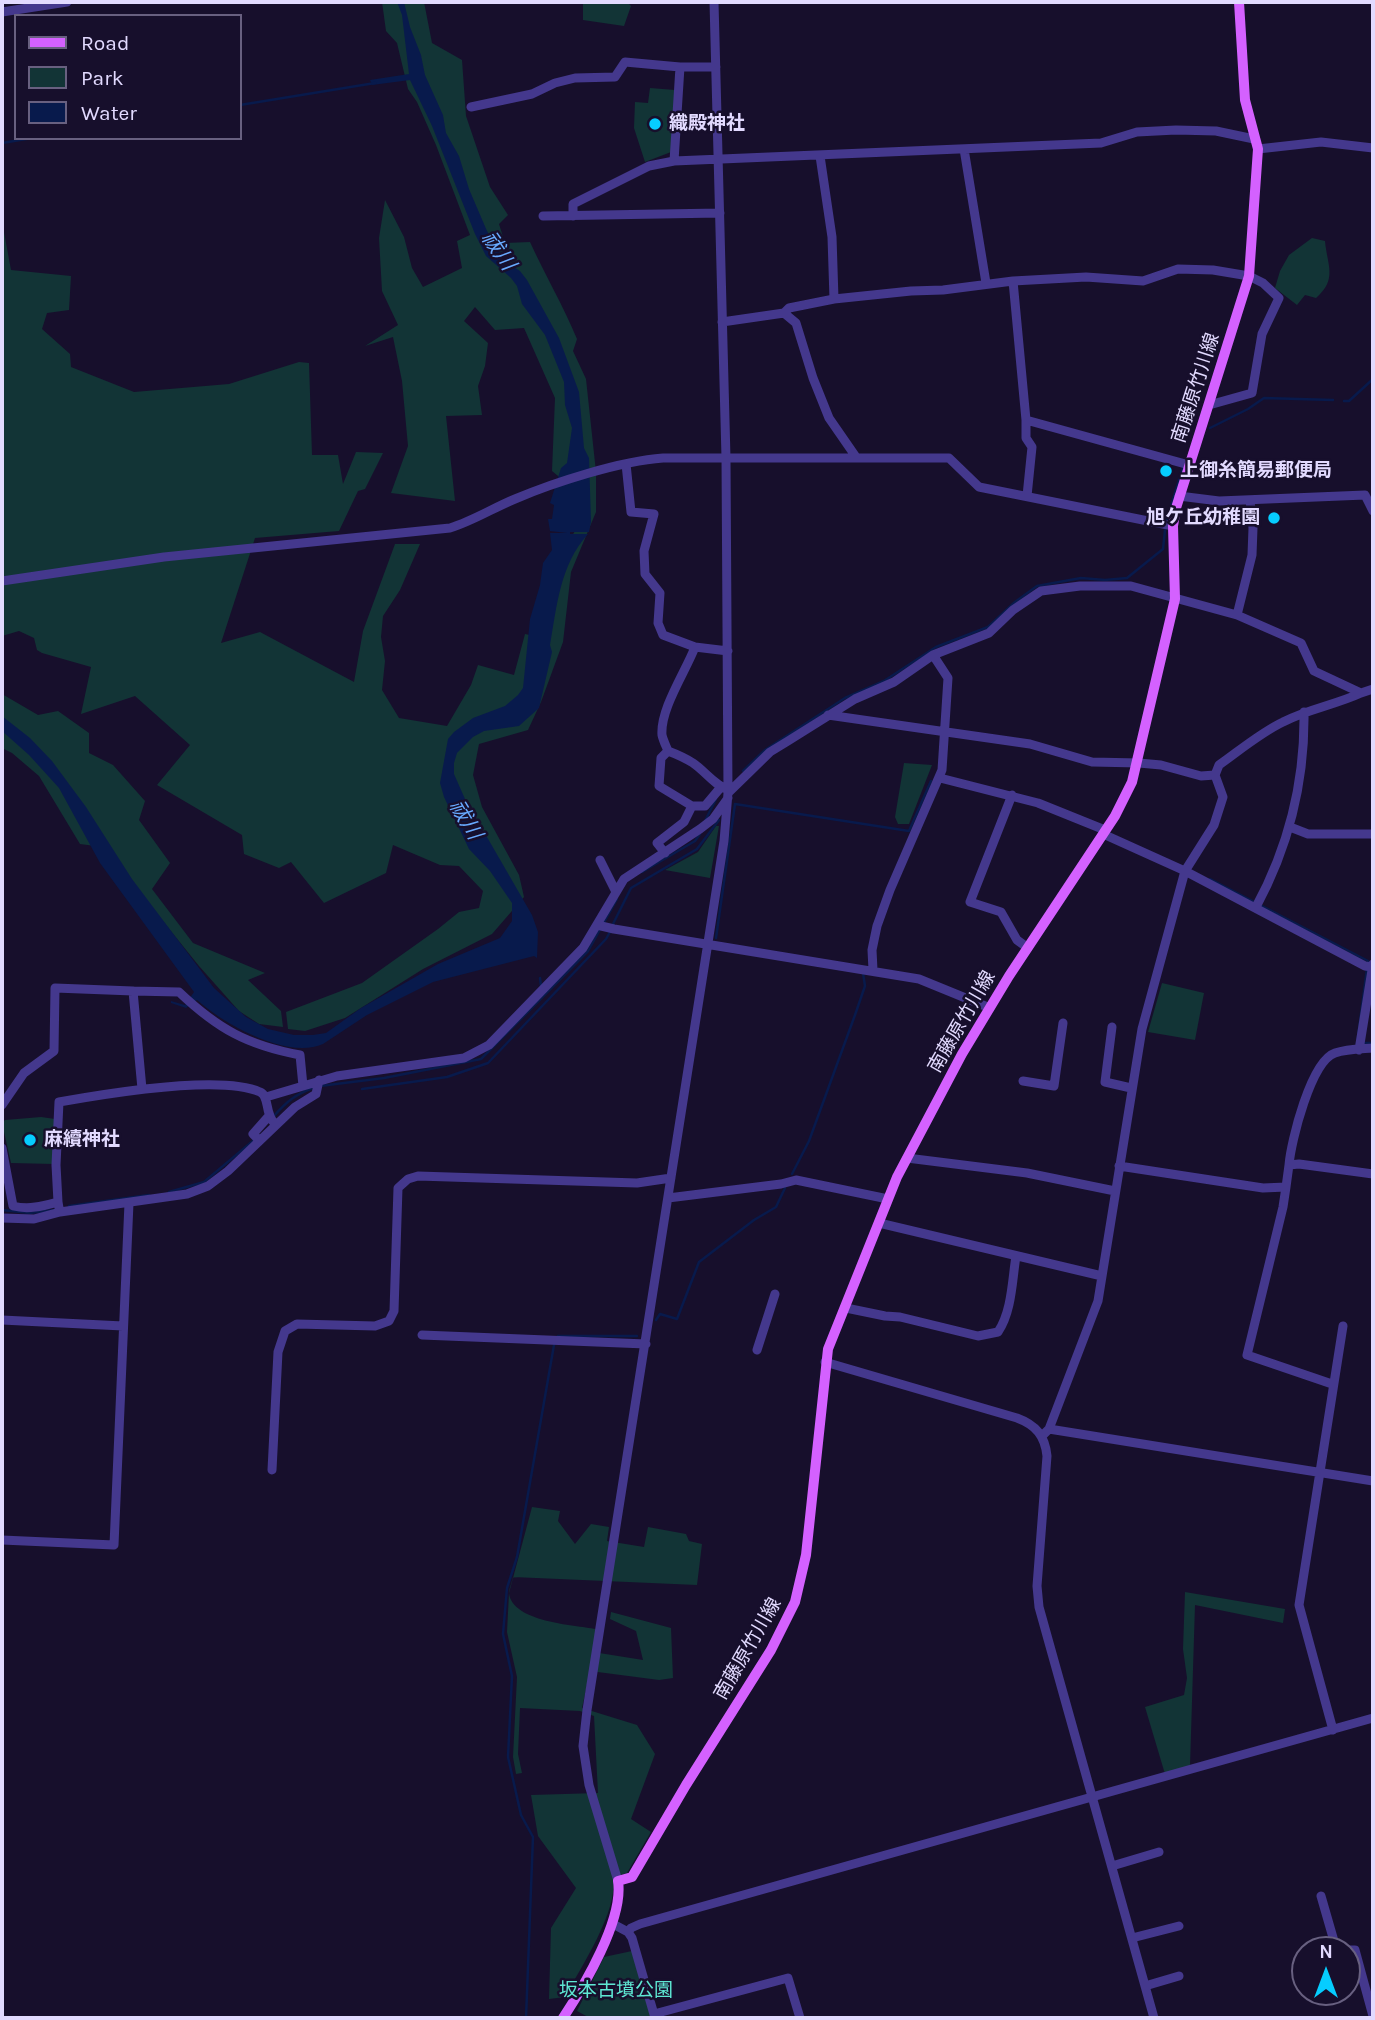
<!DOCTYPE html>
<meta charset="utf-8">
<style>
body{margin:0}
#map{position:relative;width:1375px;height:2020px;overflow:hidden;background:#170f2c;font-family:Karla,sans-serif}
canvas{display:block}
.frame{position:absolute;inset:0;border:4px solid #e2daff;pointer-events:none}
.legend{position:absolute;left:14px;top:14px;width:228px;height:126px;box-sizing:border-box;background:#170f2c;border:2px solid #686080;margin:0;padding:9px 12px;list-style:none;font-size:21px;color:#e2daff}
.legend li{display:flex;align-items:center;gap:14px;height:35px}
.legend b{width:35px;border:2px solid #686080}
.north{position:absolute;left:1291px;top:1936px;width:70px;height:70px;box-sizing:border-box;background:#170f2c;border:2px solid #686080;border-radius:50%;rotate:0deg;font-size:19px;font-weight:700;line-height:28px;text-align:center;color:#e2daff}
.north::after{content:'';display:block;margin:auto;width:24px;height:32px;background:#06cdff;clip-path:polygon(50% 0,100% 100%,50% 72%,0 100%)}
</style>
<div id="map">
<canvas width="1375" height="2020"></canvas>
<div class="frame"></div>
<ul class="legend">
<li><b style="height:9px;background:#d461ff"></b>Road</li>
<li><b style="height:19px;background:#123436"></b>Park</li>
<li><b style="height:19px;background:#081a4c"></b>Water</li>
</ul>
<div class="north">N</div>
</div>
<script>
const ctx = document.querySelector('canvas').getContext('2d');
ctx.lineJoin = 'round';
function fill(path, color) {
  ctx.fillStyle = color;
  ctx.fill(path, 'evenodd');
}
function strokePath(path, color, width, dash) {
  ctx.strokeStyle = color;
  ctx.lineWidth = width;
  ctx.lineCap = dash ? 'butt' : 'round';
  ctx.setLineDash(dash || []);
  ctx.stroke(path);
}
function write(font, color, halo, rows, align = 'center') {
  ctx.font = font + ' Karla,"Noto Sans JP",sans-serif';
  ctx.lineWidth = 5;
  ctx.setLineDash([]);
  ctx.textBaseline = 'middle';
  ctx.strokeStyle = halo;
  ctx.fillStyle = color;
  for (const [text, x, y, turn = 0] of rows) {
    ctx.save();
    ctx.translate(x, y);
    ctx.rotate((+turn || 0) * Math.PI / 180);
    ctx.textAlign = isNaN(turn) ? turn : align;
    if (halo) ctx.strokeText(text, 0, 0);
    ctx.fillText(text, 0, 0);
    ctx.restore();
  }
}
fill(new Path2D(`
 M382,2H424L432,43L462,60L466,116L490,187L508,215L499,224L505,243L530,242C545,275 563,305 577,339L573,351L586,379L596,472V512L571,572L563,642L541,702L528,730L479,744L473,775L482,807L519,875L524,897L492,934L423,969L345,1018L305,1031L288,1029L286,1012L362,983L438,929L459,912L479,908L483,891L459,866L440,865L393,845L386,873L324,903L291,862L279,868L244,854L242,835L157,785L190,745L135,696L81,714L91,667L42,653L37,650L34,638L19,631L2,636V231L4,232L11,270L71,276L69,310L47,313L42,329L70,354L71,367L134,392L229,384L299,362L309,363L312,455H338L343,484L356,452L383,453L365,489L358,491L339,531L255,538L221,643L260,632L354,682L363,631L395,544H420L400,590L383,616L381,637L385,661L382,690L399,718L447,726L471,685L478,665L514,675L525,634L549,639L567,543L586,515L581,495L552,471L555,398L524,328L495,330L475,307L464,321L488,343L485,366L478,386L482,415L446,416L455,501L391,493L408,446L402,381L393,337L365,346L398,325L382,291L379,238L385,200L404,237L412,268L423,287L462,268L457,241L470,235L436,145L417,102L408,89L397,43L386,31Z
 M583,2H627L631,6L624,26L583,20Z
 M650,88L675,90L671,152L645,162L634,128L635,102L648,103Z
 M1312,238L1325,241C1327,265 1338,279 1316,298L1305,295L1297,305L1275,288L1280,271L1289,255Z
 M2,694L38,715L58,711L89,733V753L113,765L145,801L139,820L170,863L152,889L193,943L265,973L248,980L281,1011L283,1027L259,1024L239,1011L199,966L103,847L80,844L39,776L12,753L2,748Z
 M904,763L932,765L909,824H898L895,817Z
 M716,826H719L710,878L665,870L698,852Z
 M1162,983L1204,993L1195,1040L1148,1032Z
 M41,1117L55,1119L54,1164L11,1163L2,1123L5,1120Z
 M532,1507L560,1511L558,1521L575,1544L591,1524L609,1527L607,1541L644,1547L648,1527L686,1534L689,1541L702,1544L697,1585L513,1577C512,1582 509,1589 509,1593C512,1622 574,1625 596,1629L593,1652L643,1660L636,1631L610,1619L611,1612L671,1628L673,1678L659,1680L590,1671L582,1708L637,1725L655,1754L631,1819L651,1832L627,1873L613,1877C619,1910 581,1967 565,1997L549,1999L551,1928L576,1888L538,1836L531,1795L598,1793L594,1716L580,1711L520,1708L518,1754L522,1773L516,1774L513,1757L517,1677L507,1632L509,1593Z
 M1185,1592L1285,1609L1283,1623L1195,1605L1190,1766L1165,1774L1145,1707L1184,1695L1187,1678L1183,1649Z
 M632,1951L651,2018H590L577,2011L604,1957Z`), '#123436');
fill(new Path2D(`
 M397,2H404L410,27L421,55L425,75L443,115L446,133L459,156L469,189L487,231L505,261L520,271L527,280L559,338L579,392L584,448L589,458L591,522L589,532H570V534H588C560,565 557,605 550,645L552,652L539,708L519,726L484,731L473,737L457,753L454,763V774L465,799L532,915L538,932L537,958L534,956L433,982L367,1015L323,1044C287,1060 224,1024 197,1000L186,1008L171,1003V1001L185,1005L194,992L100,863L59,788L29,755L2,731V716L30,738L52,761L86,807L132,879L214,988L246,1017L268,1029L294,1035H313L326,1033L361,1008L438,964L500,938L512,921V903L490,871L469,849L444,797L440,783L448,739L454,732L473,718L505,706L518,695L523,688L530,619L540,585L543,563L552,550L550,533H567L550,531L548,519H552L554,505L550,503L561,468L567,463L572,428L565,405L564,382L545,335L522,304L517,286L511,278L486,256L475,234L432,126L410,80L372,85L370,80L409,74L402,15Z`), '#081a4c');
strokePath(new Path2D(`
 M240,105L375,83
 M2,143L32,138
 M1372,243L1373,244
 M1344,401H1349L1373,379
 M1210,428L1248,409L1264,398L1333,400
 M1166,522L1183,467
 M743,771L765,750L845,698L884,681L936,647L988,627L1015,602L1037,586L1081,578L1105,580L1127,578L1163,549L1165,530
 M705,821L716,799
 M642,872L695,841L700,834
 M1210,879L1368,961L1357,1044
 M612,926L631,888L697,849L719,820
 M716,938L735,804L909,831L931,781
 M540,978L541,986
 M1363,1043H1373
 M320,1086L384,1078L481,1059L588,951L617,899
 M362,1089L447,1077L488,1063L606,939L610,932
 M274,1116C286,1102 296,1094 313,1088
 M792,1174L809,1141L855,1015L865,986L863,973
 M169,1192L204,1182L254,1140
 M69,1206L149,1195
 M2,1210L30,1213L54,1210
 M656,1320L660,1314L677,1319L699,1262L754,1220L776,1207L785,1188
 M558,1336H637
 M526,2018L533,1837L521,1815L508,1757L512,1676L503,1634L507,1588L517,1557L554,1345`), '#081a4c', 2.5);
strokePath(new Path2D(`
 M2,12L67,2
 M471,107L532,94L555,83L575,78L615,77L625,62L680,67H716
 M964,149L986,283
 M1258,149L1321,142L1373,148
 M820,156L832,237L834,299L911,291L943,290L1013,281L1086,277L1143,281L1178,269L1213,270L1249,276L1263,283L1279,298L1262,334L1252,393L1209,405
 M674,161L680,67
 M543,216L720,213
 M573,216V204L649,166L674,161L1101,143L1137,132L1176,130L1216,131L1254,139
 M1013,281L1026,420L1189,465
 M784,313L789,308L834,299
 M722,322L784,313L796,323L813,378L829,418L856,457
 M1026,420V438L1032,447L1027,496
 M626,464L631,512L654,514L644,551L645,574L660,593L658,623L663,635L695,647L728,651
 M1179,496L1219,501L1365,495L1373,511
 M2,581L164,557L450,528C473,521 493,508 515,499C555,482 621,461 663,458H949L979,487L1173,526
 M1237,615L1252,555L1253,528L1250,500
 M695,647C686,671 660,709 662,735C663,740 666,746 668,751C676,754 685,758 693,763C705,771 715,786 729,790
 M828,715L1030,744L1092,762L1139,763L1161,765L1201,776L1215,775L1219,765C1239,751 1260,733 1283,722C1308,709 1335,705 1361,693
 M668,751L661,758L659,786L692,806H705L721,787
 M940,778L1038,803L1105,830
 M728,793L770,752L788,741L855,699L894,682L933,655L989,633L1013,610L1041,591L1080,586H1131L1237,615L1301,643L1314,671L1361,693L1373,689
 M1012,795L970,902L1001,912L1017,940L1028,948
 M1290,827L1308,834H1373
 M1103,834L1185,871L1365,966L1372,967
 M665,853L657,843L684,822L692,806
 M600,860L616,892
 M1256,907C1289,846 1305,782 1304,712
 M597,925L614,929L919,979L990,1008
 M873,970L872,950L877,926L890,890L942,770L948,678L933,655
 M133,991L179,992C218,1029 247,1045 300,1055L303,1086
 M1112,1027L1105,1082L1131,1088
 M1359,1050L1373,964
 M1023,1081L1054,1086L1063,1023
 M266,1097L337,1076L464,1058L489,1045L583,948L624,879L700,829L713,819L728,798
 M2,1105L24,1073L54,1051L55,988L133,991L142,1089
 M259,1140L253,1134L268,1117
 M2,1148L13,1206C29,1210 43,1206 58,1202L59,1208
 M907,1158L1027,1173L1115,1191
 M1289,1165C1291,1141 1311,1061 1335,1053C1347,1049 1361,1049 1373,1048
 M1119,1166L1263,1188L1286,1187L1289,1165L1299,1164L1373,1174
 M1286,1187L1283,1207L1247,1355L1332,1384
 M668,1198L781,1184L796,1180L888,1199
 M58,1202L56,1165L59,1102C104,1094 220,1074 260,1092C270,1096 264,1113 275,1124
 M2,1218L34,1219L60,1212L187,1194L208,1186L228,1171L295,1107L316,1094L319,1080
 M879,1223L1102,1276
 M846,1308L885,1316L900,1317L978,1336L998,1332C1012,1311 1012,1281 1016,1256
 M2,1320L123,1326
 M422,1335L646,1344
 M757,1350L775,1294
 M825,1362L1017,1418C1036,1425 1045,1436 1047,1456L1037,1586L1039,1607L1154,2018
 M1049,1429L1373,1481
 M1042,1436L1049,1429L1098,1301L1142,1029L1185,871L1214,825L1223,797L1215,775
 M272,1470L278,1352L285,1331L297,1324L375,1326L389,1321L394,1311L398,1188L408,1179L418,1176L637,1183L671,1178
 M2,1540L114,1545L129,1203
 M1333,1730L1299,1605L1343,1326
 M1112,1866L1159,1852
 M618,1881L589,1785L583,1746L587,1710L724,841L728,793L726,458L714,2
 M1321,1896L1336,1948L1339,1950
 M613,1924L628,1932L632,1938L655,2018
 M628,1932L631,1928L640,1924L1373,1718
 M1132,1938L1179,1926
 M1344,1950H1355L1373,2016
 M1145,1986L1179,1976
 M654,2014L788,1978L800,2018`), '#44388d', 9);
strokePath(new Path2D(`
 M563,2018C584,1986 624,1919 618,1881L632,1877L686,1785L771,1650L795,1602L806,1555L828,1349L897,1177L962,1054L1009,976L1115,816L1132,782L1175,599L1173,526L1176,508L1249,276L1258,149L1245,100L1239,2`), '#d461ff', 10);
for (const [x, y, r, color] of [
 [655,124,7,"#06cdff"],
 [1166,471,7,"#06cdff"],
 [1274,518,7,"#06cdff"],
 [30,1140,7,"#06cdff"]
]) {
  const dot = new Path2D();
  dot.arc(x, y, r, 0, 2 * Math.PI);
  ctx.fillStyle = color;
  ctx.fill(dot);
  strokePath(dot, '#170f2c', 2.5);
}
write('bold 19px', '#e2daff', '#170f2c', [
 ["織殿神社",669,124],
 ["上御糸簡易郵便局",1180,471],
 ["旭ケ丘幼稚園",1260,518,"right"],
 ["麻續神社",44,1140]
], 'left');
write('19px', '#e2daff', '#170f2c', [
 ["南藤原竹川線",1196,388,-72],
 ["南藤原竹川線",962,1022,-60],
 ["南藤原竹川線",748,1649,-60]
]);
write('19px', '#5ee7d3', '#170f2c', [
 ["坂本古墳公園",616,1991]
]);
write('italic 21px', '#68aaff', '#170f2c', [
 ["祓川",498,251,55],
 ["祓川",465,820,59]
]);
</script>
